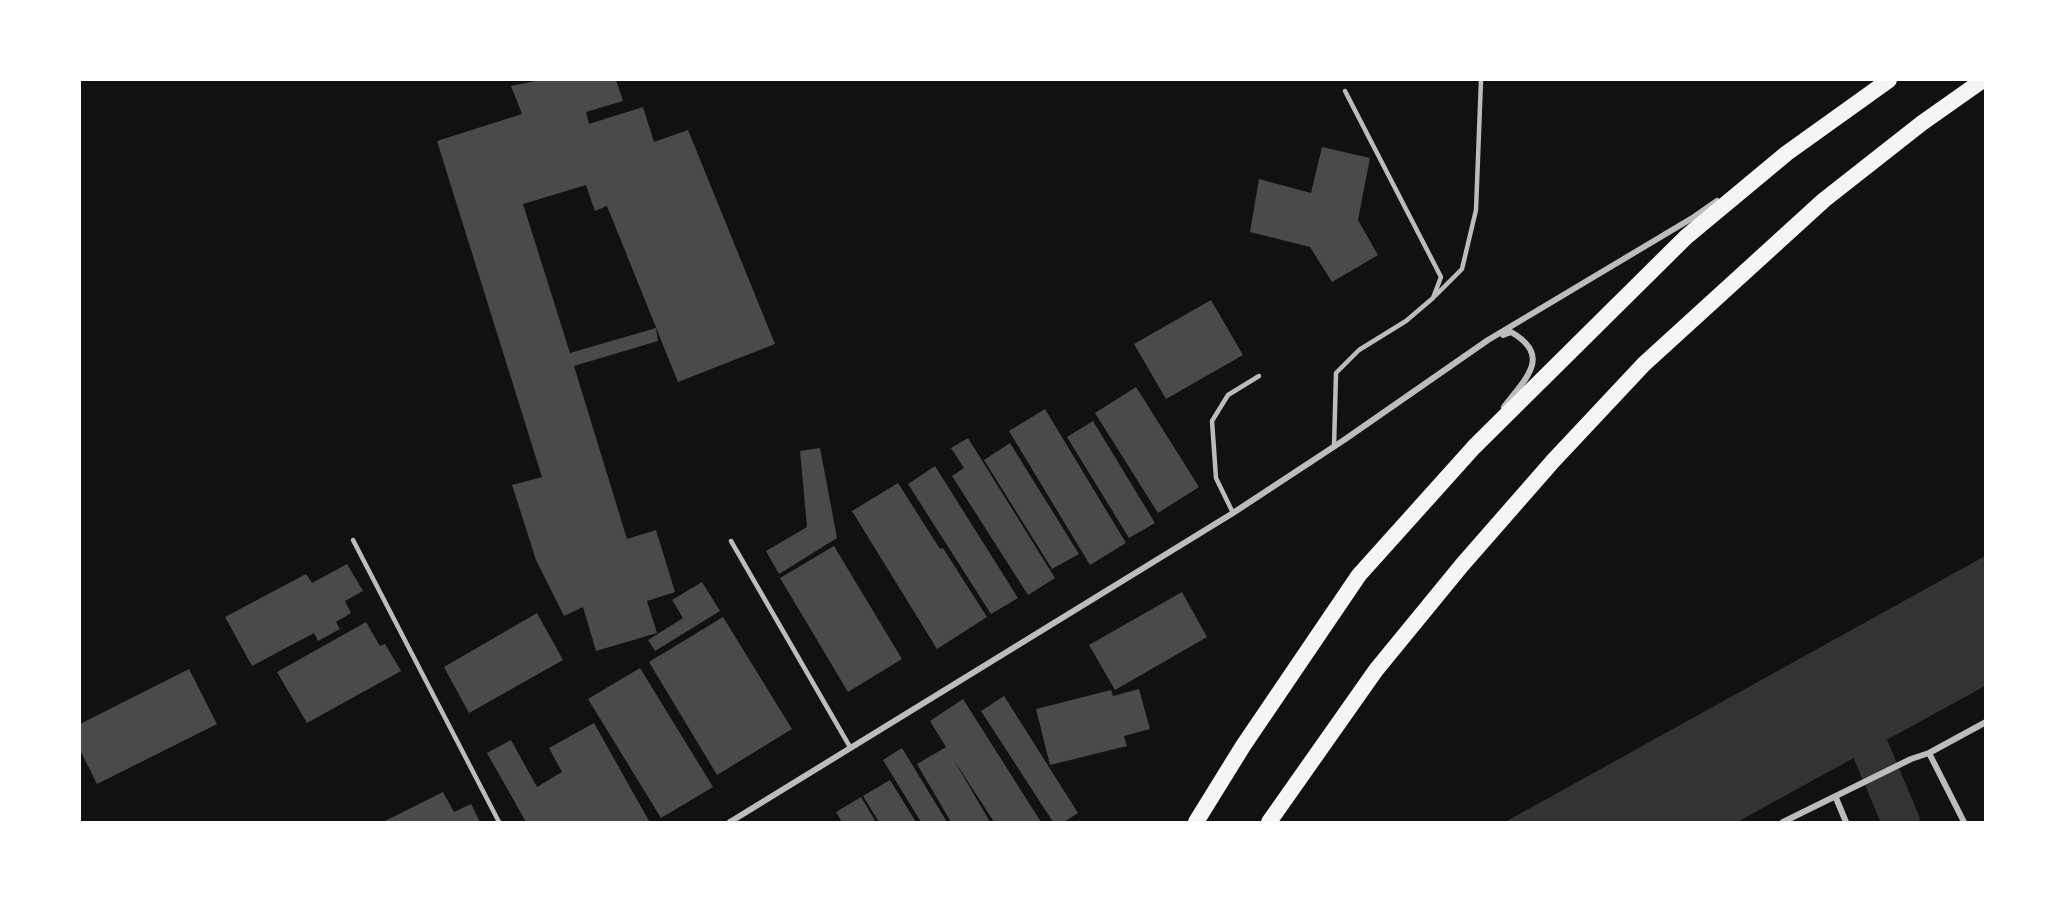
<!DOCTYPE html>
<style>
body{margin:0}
#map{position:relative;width:2065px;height:902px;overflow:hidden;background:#111;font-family:Arial,sans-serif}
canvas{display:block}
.frame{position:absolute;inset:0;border:81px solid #fff;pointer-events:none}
</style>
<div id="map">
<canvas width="2065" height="902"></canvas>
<div class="frame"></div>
</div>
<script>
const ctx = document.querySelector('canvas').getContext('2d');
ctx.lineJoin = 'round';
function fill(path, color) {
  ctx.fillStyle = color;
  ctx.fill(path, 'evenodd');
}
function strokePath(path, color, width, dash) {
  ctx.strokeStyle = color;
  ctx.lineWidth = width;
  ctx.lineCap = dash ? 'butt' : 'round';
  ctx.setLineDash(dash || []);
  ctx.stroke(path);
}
fill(new Path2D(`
 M1985,556V686L1737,822H1505Z`), '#333');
strokePath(new Path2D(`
 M1855,712L1901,822`), '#333', 38);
fill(new Path2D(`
 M540,80H616L623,101L586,112L589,124L643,107L654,142L688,130L775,344L678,382L607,206L595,211L586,185L523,204L570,353L656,328L658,341L574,366L627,539L656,530L675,592L647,601L657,633L596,651L583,607L564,616L536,560L512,485L542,477L437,141L522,114L511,86Z
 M1322,147L1370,158L1358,220L1378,255L1332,282L1310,247L1250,232L1259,179L1311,193Z
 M1211,300L1243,355L1166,399L1134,344Z
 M1136,387L1199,487L1158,513L1095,413Z
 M1045,409L1126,543L1090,565L1009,431Z
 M1093,421L1155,523L1129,538L1067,437Z
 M968,438L1055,578L1028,595L952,476L964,468L951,448Z
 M1010,443L1079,554L1052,569L984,460Z
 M820,448L837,538L779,574L766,551L807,527L800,451Z
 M935,466L1018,598L991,614L908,484Z
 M898,483L940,549L943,548L987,617L937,649L852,511Z
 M834,546L902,659L848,692L780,578Z
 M347,564L363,591L345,601L351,613L336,622L340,629L318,641L314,633L252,666L225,617L306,574L312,583Z
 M702,582L720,611L655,651L648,640L683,618L672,600Z
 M1182,592L1207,637L1115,690L1089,645Z
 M537,613L563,660L469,713L444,667Z
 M723,617L792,729L717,775L649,662Z
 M366,622L380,646L385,644L401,671L307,723L277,672Z
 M640,668L713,787L661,818L588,699Z
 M189,669L217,724L97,784L80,750V724Z
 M1139,689L1150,729L1124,736L1127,746L1050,765L1036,709L1111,690L1113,696Z
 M1004,696L1078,813L1064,822H1053L981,711Z
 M963,699L1041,822H994L954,760L990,822H951L917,764L946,747L930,721Z
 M594,723L649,821L526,822L487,753L511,740L537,787L562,772L549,748Z
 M902,748L947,822H921L883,760Z
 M890,780L916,822H879L863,796Z
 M443,792L454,812L471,804L480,822H383Z
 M861,797L876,822H842L836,812Z`), '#4a4a4a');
strokePath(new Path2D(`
 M1435,296L1462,269L1476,210L1481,80
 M1334,447L1336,373L1359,350L1406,321L1433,298L1441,277L1345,91
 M1233,513L1216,478L1212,421L1228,395L1259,376
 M353,540L499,822
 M731,541L850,747`), '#bcbcbc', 4.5);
strokePath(new Path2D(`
 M1503,335L1511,332C1553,356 1525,379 1504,407
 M1929,753L1964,822
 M1836,798L1846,822
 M730,822L1233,513L1344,440L1488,340L1694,217L1717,201
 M1783,822L1911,759L1929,753L1986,722`), '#bcbcbc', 6);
strokePath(new Path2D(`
 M1196,822L1243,746L1359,575L1474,447L1686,237L1787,153L1889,80
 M1269,822L1376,670L1462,565L1553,461L1644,364L1824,200L1922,123L1983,80`), '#f5f5f5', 16);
</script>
